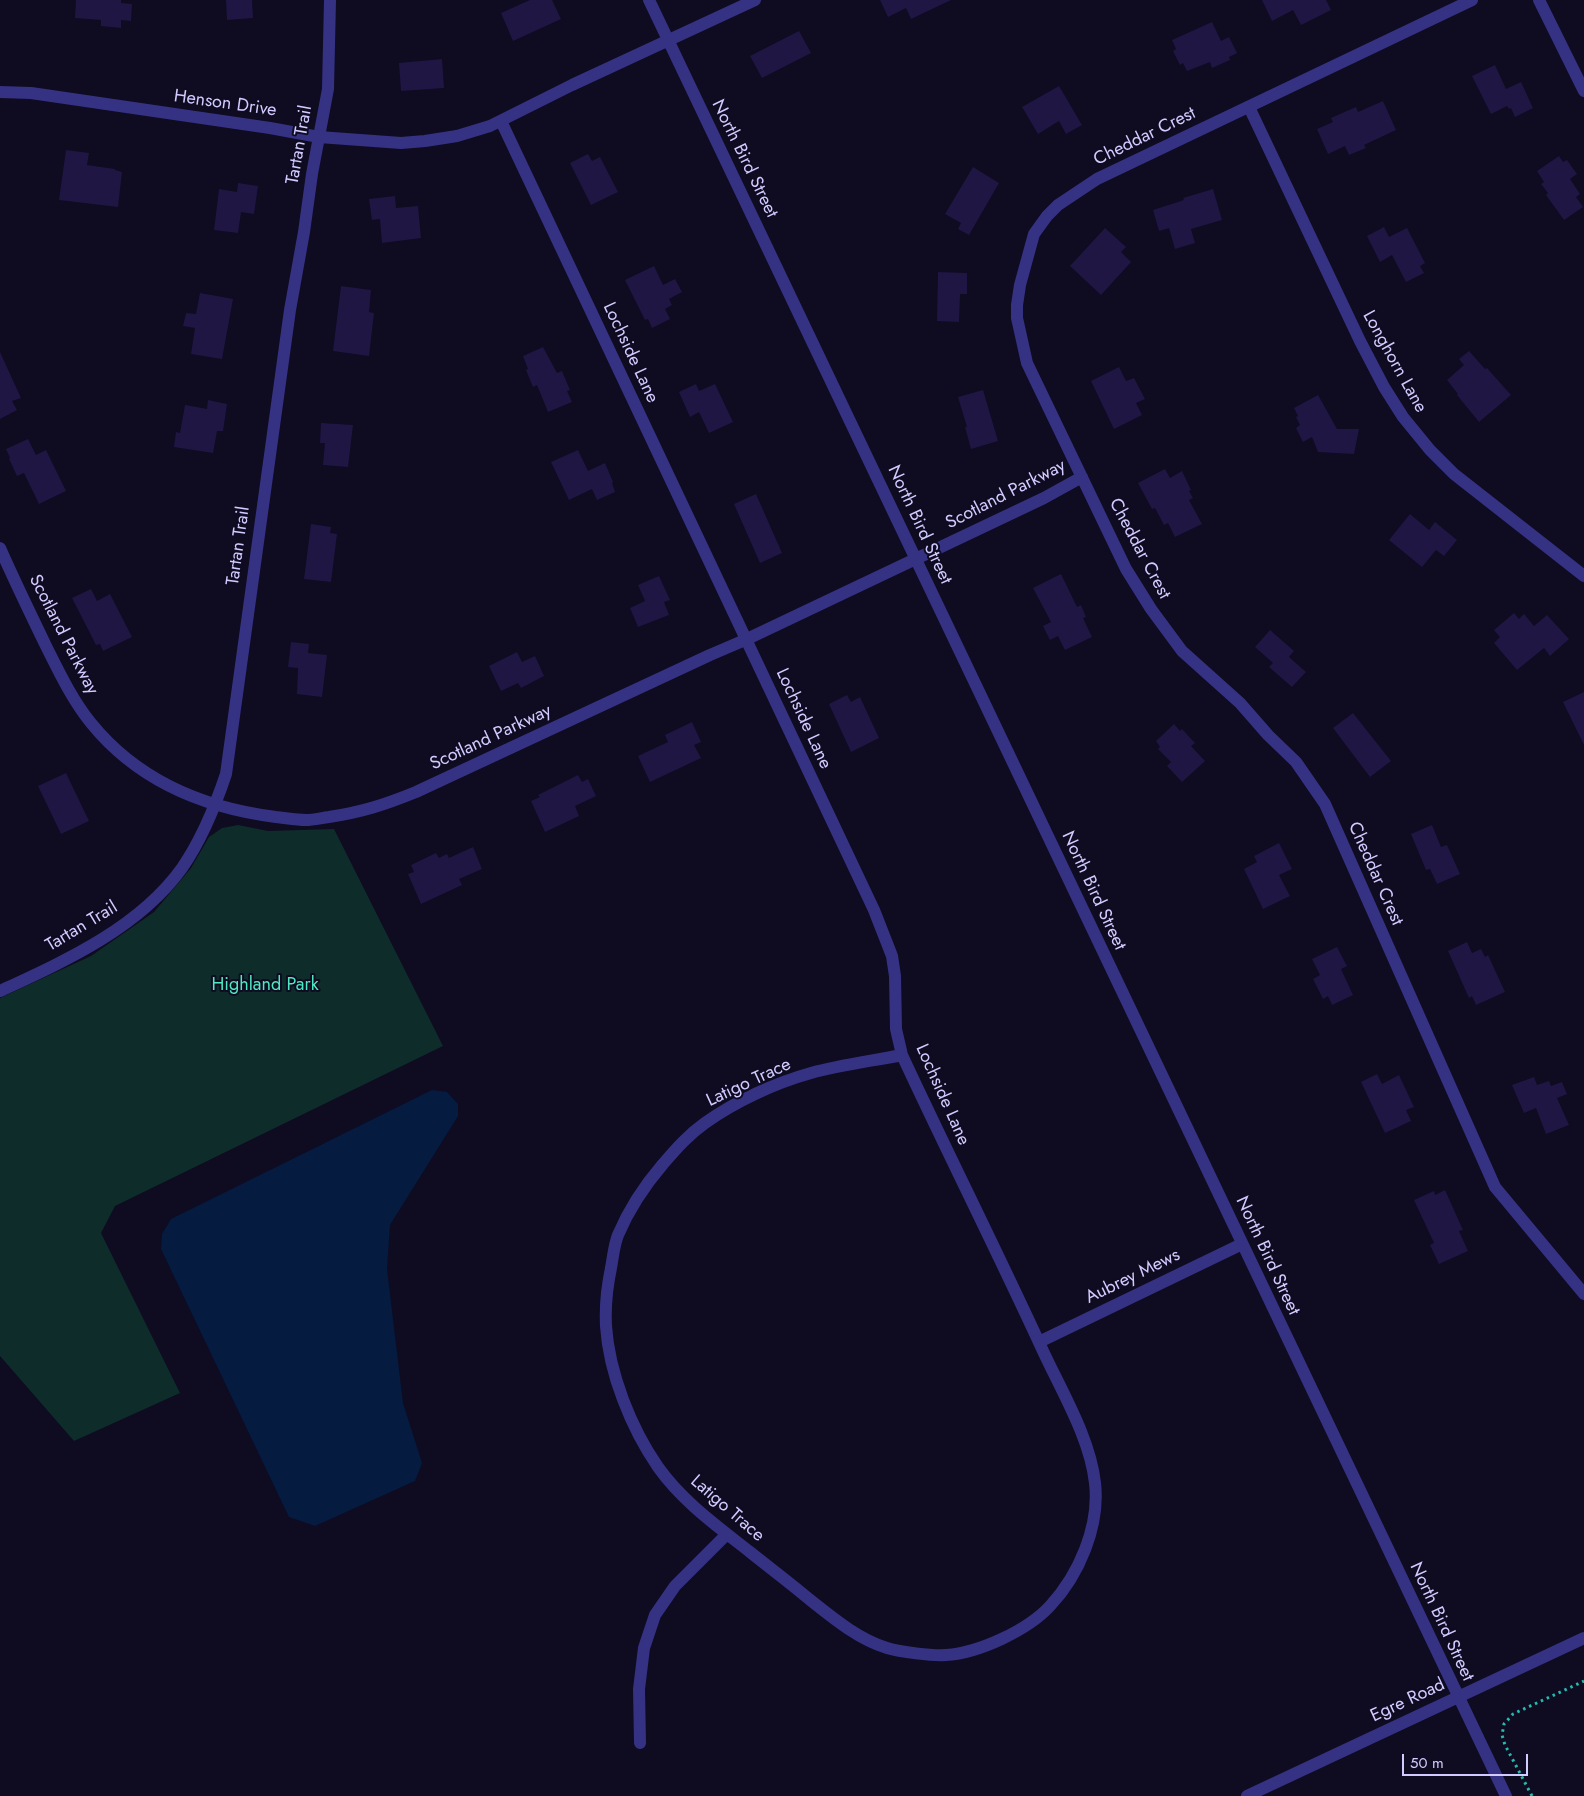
<!DOCTYPE html>
<style>
body{margin:0}
#map{position:relative;width:1584px;height:1796px;overflow:hidden;background:#0f0b21;font-family:Jost,sans-serif}
canvas{display:block}
.scale{position:absolute;left:1402px;top:1754px;width:126px;height:22px;box-sizing:border-box;border:2px solid #d1cbff;border-top:0;padding-left:6px;font-size:15px;line-height:18px;white-space:nowrap;color:#d1cbff;-webkit-text-stroke:4px #0f0b21;paint-order:stroke}
</style>
<div id="map">
<canvas width="1584" height="1796"></canvas>
<div class="scale">50 m</div>
</div>
<script>
const ctx = document.querySelector('canvas').getContext('2d');
ctx.lineJoin = 'round';
function fill(path, color) {
  ctx.fillStyle = color;
  ctx.fill(path, 'evenodd');
}
function strokePath(path, color, width, dash) {
  ctx.strokeStyle = color;
  ctx.lineWidth = width;
  ctx.lineCap = dash ? 'butt' : 'round';
  ctx.setLineDash(dash || []);
  ctx.stroke(path);
}
function write(font, color, halo, rows, align = 'center') {
  ctx.font = font + ' Jost,sans-serif';
  ctx.lineWidth = 4;
  ctx.setLineDash([]);
  ctx.textBaseline = 'middle';
  ctx.strokeStyle = halo;
  ctx.fillStyle = color;
  for (const [text, x, y, turn = 0] of rows) {
    ctx.save();
    ctx.translate(x, y);
    ctx.rotate((+turn || 0) * Math.PI / 180);
    ctx.textAlign = isNaN(turn) ? turn : align;
    if (halo) ctx.strokeText(text, 0, 0);
    ctx.fillText(text, 0, 0);
    ctx.restore();
  }
}
fill(new Path2D(`
 M238,825L268,831L334,829L443,1046L115,1206L101,1233L180,1393L74,1441L0,1356V998L91,956L154,912L191,868L209,837L222,828Z`), '#0e2c2a');
fill(new Path2D(`
 M432,1090L447,1092L458,1104V1116L390,1225L387,1269L403,1403L422,1463L415,1481L315,1526L289,1517L161,1249L162,1234L171,1219Z`), '#051b40');
fill(new Path2D(`
 M76,0H121V3L132,4L131,21L121,20V28L101,26V20L75,18Z
 M226,0H252L253,18L227,20Z
 M530,0H552L561,19L513,41L501,13Z
 M880,0H951L911,19L906,8L888,17Z
 M1262,0H1326L1331,10L1301,25L1293,10L1272,21Z
 M1212,22L1221,41L1229,37L1237,53L1229,57L1230,60L1212,68L1210,62L1187,71L1183,63L1180,65L1173,51L1176,49L1172,40Z
 M799,31L811,53L762,78L750,56Z
 M442,59L444,88L401,91L399,63Z
 M1495,65L1506,89L1521,82L1533,108L1515,117L1511,108L1509,109L1507,106L1491,114L1472,76Z
 M1059,86L1082,125L1066,134L1059,121L1038,134L1022,107Z
 M1383,101L1396,130L1364,145L1366,148L1349,155L1345,146L1328,154L1317,129L1333,122L1331,118L1356,107L1358,112Z
 M66,150L89,153L87,165L115,169V170L122,172L118,207L59,200Z
 M588,154L592,161L600,157L618,192L591,205L570,163Z
 M1559,156L1563,162L1567,160L1577,174L1570,179L1580,194L1576,197L1583,207L1564,220L1546,195L1548,193L1541,184L1544,182L1537,171Z
 M973,167L999,183L969,235L958,229L961,223L945,214Z
 M238,183L258,186L254,214L241,212L238,233L214,230L219,189L237,192Z
 M1213,189L1222,220L1191,229L1195,243L1175,249L1169,228L1159,231L1153,210L1184,200L1183,198Z
 M395,196L396,208L418,206L421,238L382,243L380,219L372,220L369,199Z
 M1384,227L1389,237L1407,228L1425,263L1420,266L1424,273L1406,282L1392,255L1380,262L1367,236Z
 M1105,228L1126,247L1121,252L1131,262L1101,295L1070,266Z
 M654,266L663,285L675,279L682,292L669,299L672,305L665,309L670,319L652,328L648,319L645,320L625,280Z
 M938,272L967,273V294H960L959,322L937,321Z
 M341,286L371,290L369,312L374,313L369,356L333,351Z
 M200,293L233,299L222,359L191,354L195,328L183,326L186,313L196,314Z
 M543,347L557,373L562,371L570,390L567,391L572,402L548,412L537,385L533,387L526,370L528,369L523,356Z
 M1469,351L1485,369L1487,368L1511,395L1479,422L1457,395L1458,394L1447,380L1464,365L1459,359Z
 M0,352L21,398L12,401L17,410L0,419Z
 M1119,367L1126,381L1134,378L1145,399L1136,403L1142,415L1114,429L1091,381Z
 M696,384L699,391L715,384L733,422L709,433L699,412L690,417L679,392Z
 M983,390L998,441L971,449L965,427H967L958,397Z
 M1318,395L1337,429H1359L1354,454L1318,452L1312,437L1303,442L1296,428L1300,425L1296,417L1298,416L1294,408Z
 M208,400L227,404L223,431H217L213,453L174,447L176,432L180,433L185,405L207,409Z
 M321,423L353,425L348,467L323,465L325,443H320Z
 M28,439L36,455L46,450L66,491L39,504L24,473L17,476L9,459L10,458L6,449Z
 M578,450L588,471L605,463L613,482L612,483L615,492L597,500L592,489L569,500L551,462Z
 M1165,469L1170,478L1182,471L1191,490L1189,491L1193,498L1189,500L1202,524L1175,537L1168,523L1164,525L1155,508L1152,509L1138,483Z
 M756,494L782,553L760,563L734,504Z
 M1410,514L1429,530L1435,522L1457,540L1444,556L1436,550L1422,567L1389,540Z
 M311,524L331,527L330,533L337,534L331,582L304,579Z
 M1061,574L1077,607L1081,605L1086,617L1083,618L1092,637L1065,650L1058,636L1050,640L1043,626L1051,622L1033,588Z
 M659,576L670,600L664,602L669,615L638,627L630,608L645,601L638,585Z
 M91,589L97,601L110,594L132,637L103,651L100,644L96,645L72,598Z
 M1514,613L1519,619L1524,614L1534,626L1547,615L1569,639L1550,656L1544,648L1517,670L1494,643L1500,637L1494,630Z
 M1270,630L1294,651L1289,657L1306,672L1292,687L1269,667L1273,663L1255,647Z
 M291,642L309,644L308,653L327,655L322,697L297,694L298,668L288,667Z
 M517,652L522,662L535,656L544,676L521,688L518,683L501,691L489,666Z
 M1584,692V745L1563,702Z
 M847,695L851,702L860,697L879,738L851,752L829,704Z
 M1353,713L1391,761L1370,777L1333,728Z
 M692,722L701,742L694,745L701,758L650,782L638,756L668,742L665,735Z
 M1174,724L1180,731L1182,729L1195,743L1191,746L1205,761L1182,782L1167,766L1171,762L1158,749L1160,747L1156,741Z
 M66,773L89,821L61,834L38,786Z
 M578,775L582,782L588,779L596,796L575,806L579,816L545,832L531,801L540,797L538,795Z
 M1432,825L1441,847L1447,845L1460,874L1437,884L1430,869L1426,870L1411,834Z
 M1279,843L1292,869L1279,875L1290,896L1263,909L1244,869L1257,862L1254,856Z
 M473,847L482,869L459,879L462,885L421,904L408,874L414,872L411,865L436,853L439,858L447,854L449,858Z
 M1467,942L1472,953L1481,949L1485,957L1488,955L1505,992L1476,1005L1472,996L1469,998L1448,951Z
 M1337,947L1347,966L1341,969L1353,995L1332,1005L1328,996L1323,999L1313,979L1320,975L1312,959Z
 M1377,1074L1382,1084L1399,1075L1414,1107L1406,1110L1411,1121L1385,1133L1361,1082Z
 M1534,1077L1537,1085L1549,1081L1551,1086L1562,1082L1567,1094L1557,1098L1569,1125L1546,1134L1536,1108L1524,1113L1512,1085Z
 M1445,1190L1463,1230L1459,1231L1468,1251L1439,1264L1430,1245L1434,1243L1414,1200L1434,1191L1435,1195Z`), '#1f1644');
strokePath(new Path2D(`
 M1532,1796L1505,1745L1502,1735L1504,1724L1513,1714L1584,1681`), '#24bab0', 3, [2.5, 4]);
strokePath(new Path2D(`
 M649,0L1506,1796
 M1472,0L1097,179L1058,205L1047,216L1034,234L1020,285L1017,305V318L1027,363L1126,569L1151,609L1182,651L1240,703L1268,735L1296,762L1325,804L1495,1187L1584,1294
 M1539,0L1584,91
 M0,92L31,93L270,128L319,137L401,143L425,141L457,136L490,126L572,85L755,0
 M1249,107L1360,341L1384,387L1403,417L1430,450L1454,474L1584,576
 M501,121L874,910L892,956L895,976L896,1029L902,1055C948,1154 997,1251 1043,1351C1062,1392 1090,1438 1095,1483C1100,1526 1079,1575 1050,1606C1028,1630 979,1653 946,1655C932,1656 900,1652 887,1648C858,1639 833,1618 809,1599C790,1583 770,1568 750,1552C717,1526 682,1501 658,1467C631,1428 609,1373 606,1326C605,1307 607,1287 611,1268C613,1257 614,1245 618,1235C629,1209 645,1185 663,1164C676,1149 688,1135 705,1123C736,1101 775,1083 811,1073C840,1065 872,1061 902,1055
 M0,548C15,582 31,615 47,648C60,674 73,701 91,723C138,781 204,808 276,817C286,818 296,820 306,820C313,820 321,818 329,817C362,812 384,805 416,792L710,655L745,640L1044,498L1082,477
 M0,991C65,961 139,928 182,868C202,839 215,807 226,774L290,310L304,232L312,174L328,89L330,0
 M1039,1342L1242,1244
 M640,1743L639,1689L644,1648L655,1615L675,1586L727,1534
 M1247,1796L1584,1638`), '#353284', 12);
write('18px', '#d1cbff', '#0f0b21', [
 ["Henson Drive",225,104,8],
 ["Cheddar Crest",1145,137,-26],
 ["Tartan Trail",300,145,-80],
 ["North Bird Street",744,159,64],
 ["Lochside Lane",630,353,65],
 ["Longhorn Lane",1394,362,61],
 ["Scotland Parkway",1006,495,-27],
 ["North Bird Street",919,525,65],
 ["Tartan Trail",239,546,-82],
 ["Cheddar Crest",1139,549,62],
 ["Scotland Parkway",63,635,63],
 ["Lochside Lane",803,719,65],
 ["Scotland Parkway",491,738,-25],
 ["Cheddar Crest",1375,874,66],
 ["North Bird Street",1093,891,65],
 ["Tartan Trail",82,927,-31],
 ["Latigo Trace",749,1083,-25],
 ["Lochside Lane",942,1095,66],
 ["North Bird Street",1267,1256,65],
 ["Aubrey Mews",1133,1277,-26],
 ["Latigo Trace",727,1509,41],
 ["North Bird Street",1441,1622,65],
 ["Egre Road",1408,1701,-25]
]);
write('18px', '#4ee8c1', '#0f0b21', [
 ["Highland Park",265,986]
]);
</script>
